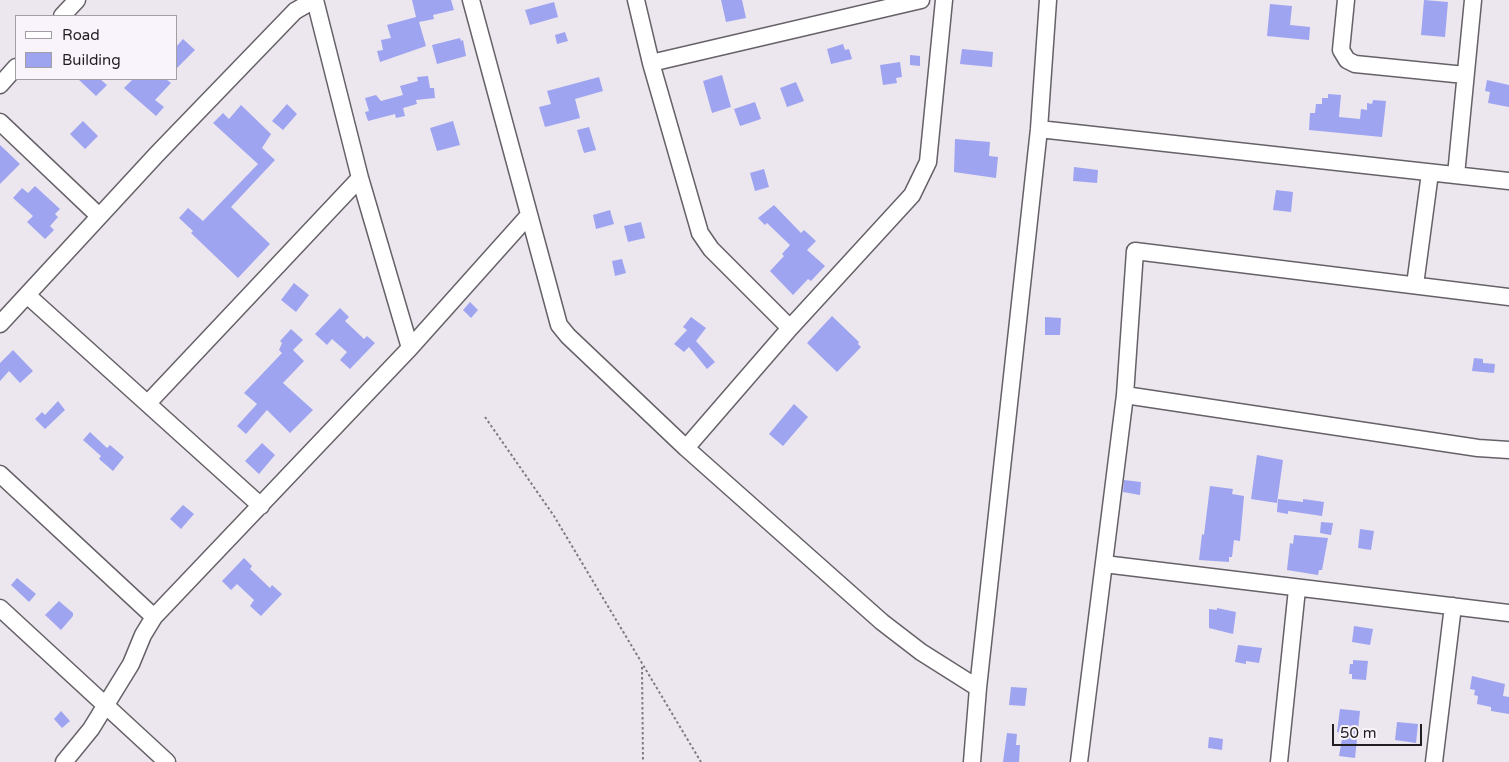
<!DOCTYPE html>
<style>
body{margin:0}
#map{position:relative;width:1509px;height:762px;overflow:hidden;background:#ece6ee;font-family:"Varela Round",sans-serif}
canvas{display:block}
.legend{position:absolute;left:15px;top:15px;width:162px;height:65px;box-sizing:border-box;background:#f9f3fb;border:1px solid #a29ea4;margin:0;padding:6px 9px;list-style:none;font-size:15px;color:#201e21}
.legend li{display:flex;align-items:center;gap:10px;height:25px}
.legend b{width:25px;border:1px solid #a29ea4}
.scale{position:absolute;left:1332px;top:724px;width:90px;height:22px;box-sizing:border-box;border:2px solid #201e21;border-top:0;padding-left:6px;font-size:15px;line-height:18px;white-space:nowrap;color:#201e21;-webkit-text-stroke:4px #f9f3fb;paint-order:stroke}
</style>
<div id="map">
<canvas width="1509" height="762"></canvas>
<ul class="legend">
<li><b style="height:6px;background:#fff"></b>Road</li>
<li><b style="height:14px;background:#9ea4f0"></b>Building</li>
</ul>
<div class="scale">50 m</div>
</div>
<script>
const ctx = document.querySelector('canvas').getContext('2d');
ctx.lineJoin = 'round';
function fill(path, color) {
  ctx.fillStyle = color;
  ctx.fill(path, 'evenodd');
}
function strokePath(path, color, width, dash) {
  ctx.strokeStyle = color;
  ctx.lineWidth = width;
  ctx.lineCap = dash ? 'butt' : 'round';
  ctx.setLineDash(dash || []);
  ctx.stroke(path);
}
fill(new Path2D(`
 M412,0H451L454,10L433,15L434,19L419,22L426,46L380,62L377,51L383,50L381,40L391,38L387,25L416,17Z
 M721,0H742L746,18L726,22Z
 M1424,0L1448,2L1445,37L1421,35Z
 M554,2L558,17L530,25L525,10Z
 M1270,4L1292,6L1290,25L1310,27L1309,40L1267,36Z
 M565,32L568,41L557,44L555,35Z
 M460,38L461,41L463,40L466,56L437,64L432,45Z
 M183,39L195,50L176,69V47Z
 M843,44L845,50L849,49L852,59L831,64L827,49Z
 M962,49L993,52L992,67L960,64Z
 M910,55L920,56V66L910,65Z
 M900,62L902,77L896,78L897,83L883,85L880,65Z
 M722,75L731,107L712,113L703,81Z
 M428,76L430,88H434L435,98L416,100L417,104L403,108L405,116L396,118L395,114L368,121L365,112L369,111L365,98L376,95L381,101L403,95L400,86L418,81L417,77Z
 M599,77L603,91L575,99L580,118L545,127L539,107L551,104L547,91Z
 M78,79H100L107,85L96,96Z
 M133,79H166L171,83L155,100L164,107L156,116L124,88Z
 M1487,80L1509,85V107L1488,103L1490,92L1485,91Z
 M796,82L804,101L787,107L780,88Z
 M1328,94L1341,95L1339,117L1360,119L1361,109L1367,110V103L1372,104L1373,100L1386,101L1382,137L1309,130L1310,113H1315L1316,104H1322V98H1328Z
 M755,102L761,119L740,126L734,109Z
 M287,104L297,114L283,130L272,121Z
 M241,105L271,134L262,148L275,160L231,207L270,244L238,278L191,233L193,231L179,218L188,208L203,221L258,164L213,123L223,113L229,119Z
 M83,121L98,136L85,149L70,134Z
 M453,121L460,145L437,151L430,128Z
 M589,127L596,150L584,153L577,130Z
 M955,139L990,142L989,156L998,157L996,178L954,172Z
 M0,145L20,164L0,184Z
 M1074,167L1098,170L1097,183L1073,181Z
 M764,169L769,187L755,191L750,173Z
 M35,186L60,209L55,214L58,217L50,226L54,230L45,239L27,222L33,216L13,198L22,188L28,193Z
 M1276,190L1293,192L1291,212L1273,210Z
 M774,205L801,233L804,230L816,241L807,250L825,266L811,281L808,279L793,295L770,271L784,256L782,254L790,245L767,223L765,225L758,218Z
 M610,210L614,224L596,229L593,215Z
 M641,222L645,238L628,242L624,226Z
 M622,259L626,273L615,276L612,261Z
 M294,283L309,295L296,312L281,300Z
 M470,302L478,310L471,318L463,310Z
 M340,308L349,317L345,321L364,339L367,336L375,343L350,369L340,360L347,352L332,339L327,345L315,334Z
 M832,316L859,342L858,344L861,347L837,372L807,343Z
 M691,317L706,328L696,341L715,362L707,369L689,347L684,352L674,344L687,330L683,327Z
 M1045,317L1061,318L1060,335H1045Z
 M291,329L303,340L293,350L304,361L283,383L313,410L290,433L267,410L246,434L237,426L257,404L244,393L282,353L279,350L282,343L280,341Z
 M13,350L33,371L20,383L9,371L0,381V363Z
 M1474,358L1483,359V363L1495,364L1494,373L1472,371Z
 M58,401L65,410L45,429L35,419L42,412L45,415Z
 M794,404L808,417L783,446L769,434Z
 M90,432L107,448L110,445L124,457L113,471L99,459L101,456L83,440Z
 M262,443L275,455L259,474L245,461Z
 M1257,455L1283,460L1277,503L1251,499Z
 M1124,480L1141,482L1140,495L1123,492Z
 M1210,486L1233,489L1232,494L1244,496L1240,541L1234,540L1232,557H1229V562L1199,560L1202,534L1204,535Z
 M1278,499L1303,502V499L1324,502L1322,516L1288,511V514L1277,512Z
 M183,505L194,514L181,529L170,519Z
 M1321,522L1333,523L1331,535L1320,533Z
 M1360,529L1374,531L1371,550L1358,548Z
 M1294,535L1328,538L1322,570H1319L1318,575L1287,570L1290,543L1293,544Z
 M244,558L252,566L250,569L270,588L272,585L282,594L261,616L250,606L254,600L237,584L231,590L222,581Z
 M17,578L36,594L29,602L11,585Z
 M59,601L73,613V616L61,630L45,615Z
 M1217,608L1236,612L1233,634L1209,628V609L1217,610Z
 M1354,626L1373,629L1370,645L1352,642Z
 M1238,645L1262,648L1259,663L1246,661V664L1235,662Z
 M1353,660L1368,661L1366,680L1352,679V674H1349L1350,664H1353Z
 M1472,676L1505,684L1503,696L1509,697V714L1491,711V707L1477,704L1478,696L1474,695L1475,690L1470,689Z
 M1011,687L1027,688L1025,706L1009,705Z
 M1340,709L1360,711L1355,758L1339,756L1343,733L1337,732Z
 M61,711L70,721L62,728L54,719Z
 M1397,722L1418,724L1416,743L1395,740Z
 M1007,733L1017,734L1016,745H1020L1019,762H1003Z
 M1209,737L1223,739L1222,750L1208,748Z`), '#9ea4f0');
const minor = new Path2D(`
 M315,0L360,178L410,348
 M471,0L559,325L568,336L686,448L882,622L921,652L978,688
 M636,0L651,63L700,233L711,249L790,328
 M1346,0L1341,50L1347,60L1355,64L1465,75
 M62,16L77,0
 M651,63L921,0
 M0,85L16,67
 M0,122L99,216
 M1039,129L1509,181
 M1456,175L1473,0
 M1415,285L1430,173
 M27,295L261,506
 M0,324L157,154L295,11L314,0
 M1125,395L1135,251L1509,297
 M148,403L360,178
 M686,448L790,328L912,195L928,162L944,0
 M0,474L154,617
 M1104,564L1509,613
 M0,608L167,762
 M64,762L91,729L131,664L143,635L154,617L410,348L529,215
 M972,762L978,688L1039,129L1048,0
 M1079,762L1125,395L1478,448L1509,450
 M1279,762L1297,589
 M1434,762L1453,606`);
strokePath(minor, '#666168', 19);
strokePath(new Path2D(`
 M485,417L554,516L701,762
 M642,667L643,762`), '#7e7b80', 2, [2.5, 2.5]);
strokePath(minor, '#fff', 16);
</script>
